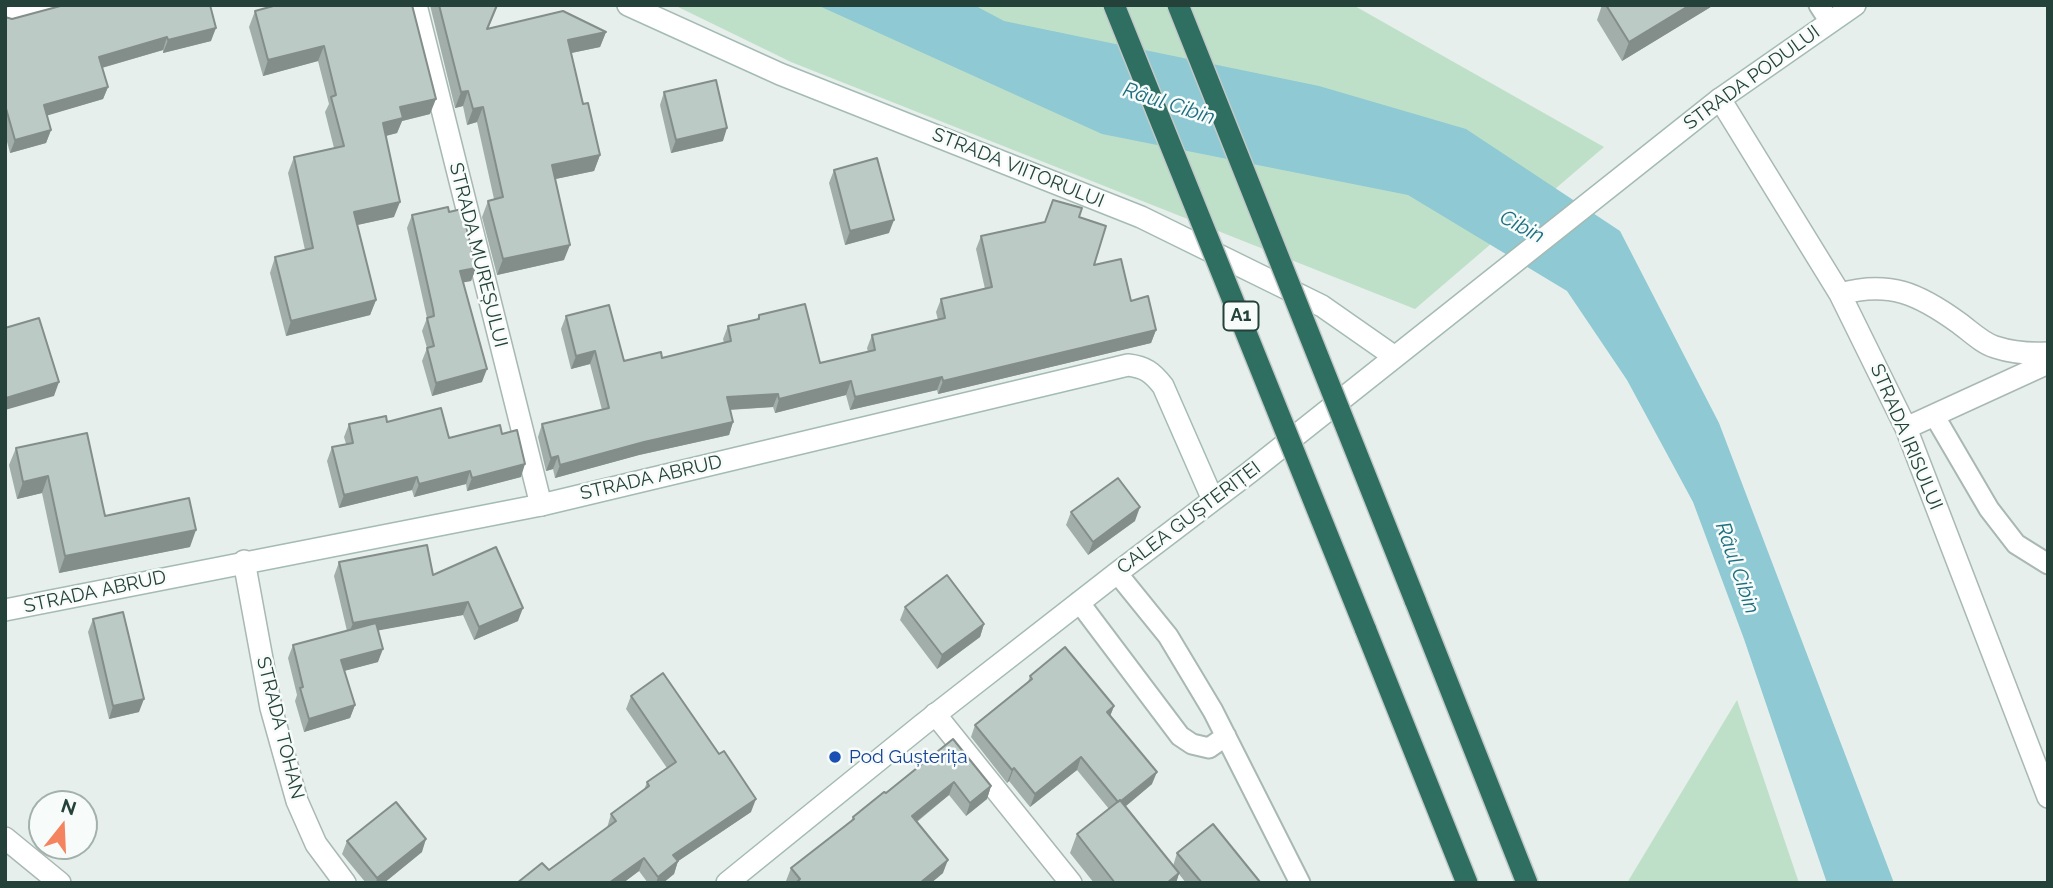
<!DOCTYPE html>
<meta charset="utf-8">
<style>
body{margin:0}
#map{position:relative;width:2053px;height:888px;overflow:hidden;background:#e6efeb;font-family:Raleway,sans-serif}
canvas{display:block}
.frame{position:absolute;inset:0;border:7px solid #24423a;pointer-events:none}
.north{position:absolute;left:28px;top:790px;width:70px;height:70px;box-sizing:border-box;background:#f7fbf9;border:2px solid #a3b1ad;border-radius:50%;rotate:18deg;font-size:19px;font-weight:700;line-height:28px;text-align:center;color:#24423a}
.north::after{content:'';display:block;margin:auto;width:24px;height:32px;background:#f4845f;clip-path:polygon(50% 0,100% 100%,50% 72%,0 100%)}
</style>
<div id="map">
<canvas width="2053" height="888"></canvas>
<div class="frame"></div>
<div class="north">N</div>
</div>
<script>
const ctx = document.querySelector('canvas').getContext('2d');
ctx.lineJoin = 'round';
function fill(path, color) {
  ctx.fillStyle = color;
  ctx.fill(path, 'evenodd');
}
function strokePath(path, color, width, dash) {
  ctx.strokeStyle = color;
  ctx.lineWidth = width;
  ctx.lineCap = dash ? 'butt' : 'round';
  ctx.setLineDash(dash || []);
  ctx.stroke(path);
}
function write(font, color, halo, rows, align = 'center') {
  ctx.font = font + ' Raleway,sans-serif';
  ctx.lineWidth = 5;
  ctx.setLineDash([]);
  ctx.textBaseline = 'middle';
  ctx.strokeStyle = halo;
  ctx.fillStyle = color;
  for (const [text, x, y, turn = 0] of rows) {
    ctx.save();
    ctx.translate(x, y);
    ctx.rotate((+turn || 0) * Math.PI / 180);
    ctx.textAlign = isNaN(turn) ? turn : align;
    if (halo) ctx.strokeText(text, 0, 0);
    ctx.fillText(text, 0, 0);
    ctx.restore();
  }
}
fill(new Path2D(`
 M674,5H1353L1604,147L1415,309L791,62Z
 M1737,700L1799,883H1627Z`), '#bfe0c8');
fill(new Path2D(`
 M817,5H974L1004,21L1319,86L1466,129L1620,231L1719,423L1894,883H1827L1744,639L1693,502L1627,380L1567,291L1408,195L1102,134Z`), '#8ec9d4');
const lane = new Path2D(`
 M1819,5L1830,22
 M1934,415L1989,509L2016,544L2048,564
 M1117,573L1168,636L1213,711L1300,883
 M1079,602L1180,736L1192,744L1209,748L1226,736`);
const street = new Path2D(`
 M416,5L541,505
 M5,19L58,5
 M1720,99L1840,294L1906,428L2048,797
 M1840,294C1889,280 1919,294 1959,323C1970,331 1982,343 1995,347C2013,353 2029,354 2048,353
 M1906,428L2048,363
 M244,561L271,708L297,801L316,844L345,883
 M935,714L1071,883
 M5,838L60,883`);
const secondary = new Path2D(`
 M628,5L780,74L1141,217L1322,306L1395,357
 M5,610L541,505L1128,365C1145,367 1152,372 1163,386L1213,500
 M727,883L922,725L1117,573L1250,472L1720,99L1855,5`);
const highway = new Path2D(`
 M1415,600L1527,883
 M1365,628L1467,883`);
strokePath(lane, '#a8b8b2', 23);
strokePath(street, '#a8b8b2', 24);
strokePath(secondary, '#a4bbb3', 24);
strokePath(highway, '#c2cac8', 24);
strokePath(lane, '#fff', 19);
strokePath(street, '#fff', 21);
strokePath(secondary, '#fff', 21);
strokePath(highway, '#2f6f62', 21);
const highwayBridge = new Path2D(`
 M1114,5L1365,628
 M1178,5L1415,600`);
strokePath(highwayBridge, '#c2cac8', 24, []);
strokePath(highwayBridge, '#2f6f62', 21);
fill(new Path2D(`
 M277,5L430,114L402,121L397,133L386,136L394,217L357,225L376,300L370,315L286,336L270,273L275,257L305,250L288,173L294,157L334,148L325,112L329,104L318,61L263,76L249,27L255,11Z
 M430,5H498L488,29L606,32L600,47L571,53L583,104L600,155L594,171L555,179L564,260L497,275L482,217L488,201L494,199L477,122L467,125L463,106L455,108Z
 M1602,5H1714L1622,61L1597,20Z
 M5,17L12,19L211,41L163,53V50L102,68L108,87L103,99L47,115L51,130L46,143L10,153L5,134Z
 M664,92L723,141L671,153L660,105Z
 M834,170L889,233L845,245L829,183Z
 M449,212L476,268L471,281L463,282L482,382L432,396L422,361L427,348L422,331L427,318L407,228L412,215Z
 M1079,217L1094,265L1131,301L1156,330L1151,343L938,394L937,390L850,410L846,395L775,413L773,407L730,410L733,422L729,435L639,455L555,478L553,469L546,471L538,437L542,424L602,410L590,364L571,369L561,329L566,316L624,361L662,358L724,343L723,339L728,326L757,319L759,315L820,363L868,352L867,348L872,335L938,320L936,312L941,299L985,289L976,249L981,236Z
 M387,422L449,438L502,434L521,477L467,491L466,484L414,497L412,490L339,508L327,461L332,447L346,444L344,437L349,424Z
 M16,448L105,516L190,547L59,573L42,493L17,499L9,465Z
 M1071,512L1135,521L1088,555L1066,525Z
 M339,562L433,575L518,621L474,640L463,615L378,630V662L344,671L355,705L350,718L304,732L295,701L297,695L288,658L293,645L347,631L334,576Z
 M905,607L984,624L980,637L937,669L900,620Z
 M93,619L139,712L109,719L88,632Z
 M1030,676L1114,706L1110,716L1152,784L1126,806L1173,866L1177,853L1260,882V883H1186L1179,874L1176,883H1094L1070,853L1077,834L1109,809L1077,770L1030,807L1009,781L1007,783L971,737L975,725L1028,682Z
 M631,696L751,812L678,861L674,874L663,883H648L639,871L623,883H517L549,870L607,828L611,814L644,790L647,782L667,768L626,709Z
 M953,739L991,786L987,799L966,816L949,795L917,822L943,873L931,883H787L786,881L791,868L851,821L853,817L886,793Z
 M347,841L422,852L384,883H366L342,854Z`), '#a1aea9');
fill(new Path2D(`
 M1690,5H1714L1622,61L1629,42Z
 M216,28L211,41L163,53L168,40Z
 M606,32L600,47L562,55L568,40Z
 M167,37L163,50L94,70L99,57Z
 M324,46L318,61L263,76L268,60Z
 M108,87L103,99L39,118L44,105Z
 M468,91L463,106L455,108L461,92Z
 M436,99L430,114L402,121L397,133L377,138L383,123L400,107Z
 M483,107L477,122L467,125L473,109Z
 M727,128L723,141L671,153L676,140Z
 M51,130L46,143L10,153L15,140Z
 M600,155L594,171L546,181L552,165Z
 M400,202L394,217L348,227L354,212Z
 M894,220L889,233L845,245L850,231Z
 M570,245L564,260L497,275L503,259Z
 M476,268L471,281L455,284L460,271Z
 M376,300L370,315L286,336L291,321Z
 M1156,330L1151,343L938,394L943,381Z
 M595,351L590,364L571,369L576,356Z
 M487,369L482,382L432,396L436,383Z
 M942,377L937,390L850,410L855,397Z
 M851,381L846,395L775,413L779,399Z
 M59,382L54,396L5,410L6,398Z
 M778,394L773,407L723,410L727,397Z
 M733,422L729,435L639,455L555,478L560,465L644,442Z
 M558,456L553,469L546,471L551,458Z
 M525,464L521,477L467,491L472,478Z
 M470,471L466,484L414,497L419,484Z
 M48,476L42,493L17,499L23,482Z
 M417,477L412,490L339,508L344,495Z
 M1140,507L1135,521L1088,555L1093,542Z
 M196,530L190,547L59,573L65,556Z
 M468,602L463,615L348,636L353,623Z
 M523,608L518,621L474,640L479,627Z
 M984,624L980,637L937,669L942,655Z
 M383,649L378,662L336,673L341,660Z
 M144,699L139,712L109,719L113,706Z
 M355,705L350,718L304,732L309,719Z
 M1114,706L1109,719L1107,712Z
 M1081,757L1077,770L1030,807L1035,794Z
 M1014,768L1009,781L1007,783L1012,770Z
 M1157,772L1152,784L1114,816L1119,803Z
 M954,782L949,795L907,829L912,816Z
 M991,786L987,799L966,816L970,803Z
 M756,799L751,812L668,868L673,855Z
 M426,839L422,852L384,883H376L377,878Z
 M644,858L639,871L623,883H609Z
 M948,860L943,873L931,883H920Z
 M678,861L674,874L663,883H656L658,877Z
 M1179,873L1176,883H1167Z`), '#838d89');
const building = new Path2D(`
 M64,5H210L216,28L168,40L167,37L99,57L108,87L44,105L51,130L15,140L5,105V17L12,19Z
 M277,5H412L436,99L400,107L403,118L383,123L400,202L354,212L376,300L291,321L275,257L313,248L294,157L344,146L331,97L336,95L324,46L268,60L255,11Z
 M439,5H497L487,29L563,11L606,32L568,40L583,104L588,103L600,155L552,165L570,245L503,259L488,201L503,197L483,107L473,109L468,91L461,92Z
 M1606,5H1690L1629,42Z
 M716,80L727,128L676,140L664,92Z
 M877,158L894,220L850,231L834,170Z
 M1053,200L1082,208L1079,217L1106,226L1094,265L1121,259L1131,301L1148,296L1156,330L943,381L942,377L855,397L851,381L779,399L778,394L727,397L733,422L644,442L560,465L558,456L551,458L542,424L609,408L595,351L576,356L566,316L609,305L624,361L661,352L662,358L731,341L728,326L759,319V315L805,304L820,363L875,350L872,335L945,318L941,299L992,287L981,236L1045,222Z
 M448,207L449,212L462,209L476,268L460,271L487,369L436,383L427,348L434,346L427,318L434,316L433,309L412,215Z
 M39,318L59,382L6,398L5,328Z
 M441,408L449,438L500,425L502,434L517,430L525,464L472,478L470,471L419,484L417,477L344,495L332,447L353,443L349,424L386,416L387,422Z
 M87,433L105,516L189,498L196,530L65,556L48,476L23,482L16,448Z
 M1118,478L1140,507L1093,542L1071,512Z
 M427,545L433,575L496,547L523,608L479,627L468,602L353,623L339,562Z
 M947,575L984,624L942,655L905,607Z
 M123,612L144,699L113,706L93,619Z
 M376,623L383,649L341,660L355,705L309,719L300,688L303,687L293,645Z
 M1065,647L1114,706L1107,712L1157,772L1121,801L1120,800L1118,802L1081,757L1035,794L1014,768L1012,770L975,725L1032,679L1030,676Z
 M663,673L719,754L724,751L756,799L673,855L678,861L658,877L644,858L609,883H517L542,863L549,870L616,821L611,814L649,786L647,782L676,762L631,696Z
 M953,739L991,786L970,803L954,782L912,816L948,860L920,883H796L800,879L791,868L854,819L853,817L884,792L886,793Z
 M1120,800L1179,873L1167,883H1115L1077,834Z
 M396,802L426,839L377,878L347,841Z
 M1213,824L1260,882L1259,883H1202L1177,853Z`);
fill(building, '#bbcac4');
strokePath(building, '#838d89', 2);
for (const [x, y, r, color] of [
 [835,757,7,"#1a4fb4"]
]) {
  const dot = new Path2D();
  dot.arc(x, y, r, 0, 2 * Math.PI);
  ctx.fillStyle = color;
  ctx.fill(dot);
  strokePath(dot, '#f7fbf9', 2.5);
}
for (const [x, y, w] of [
 [1241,316,35]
]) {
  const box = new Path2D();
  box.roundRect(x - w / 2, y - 14.5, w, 29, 5);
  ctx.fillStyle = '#f7fbf9';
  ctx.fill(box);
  strokePath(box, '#24423a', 2);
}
write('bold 18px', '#24423a', null, [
 ["A1",1241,316]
]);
write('19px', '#24423a', '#f7fbf9', [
 ["STRADA PODULUI",1752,78,-36],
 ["STRADA VIITORULUI",1018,168,22],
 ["STRADA MUREȘULUI",478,255,76],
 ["STRADA IRISULUI",1906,437,67],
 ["STRADA ABRUD",651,478,-13],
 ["CALEA GUȘTERIȚEI",1189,518,-37],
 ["STRADA ABRUD",95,592,-12],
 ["STRADA TOHAN",280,728,76]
]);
write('19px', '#164399', '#f7fbf9', [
 ["Pod Gușterița",849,757]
], 'left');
write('italic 21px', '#1c6f80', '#f7fbf9', [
 ["Râul Cibin",1169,104,18],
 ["Cibin",1522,227,28],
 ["Râul Cibin",1737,568,71]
]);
</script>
